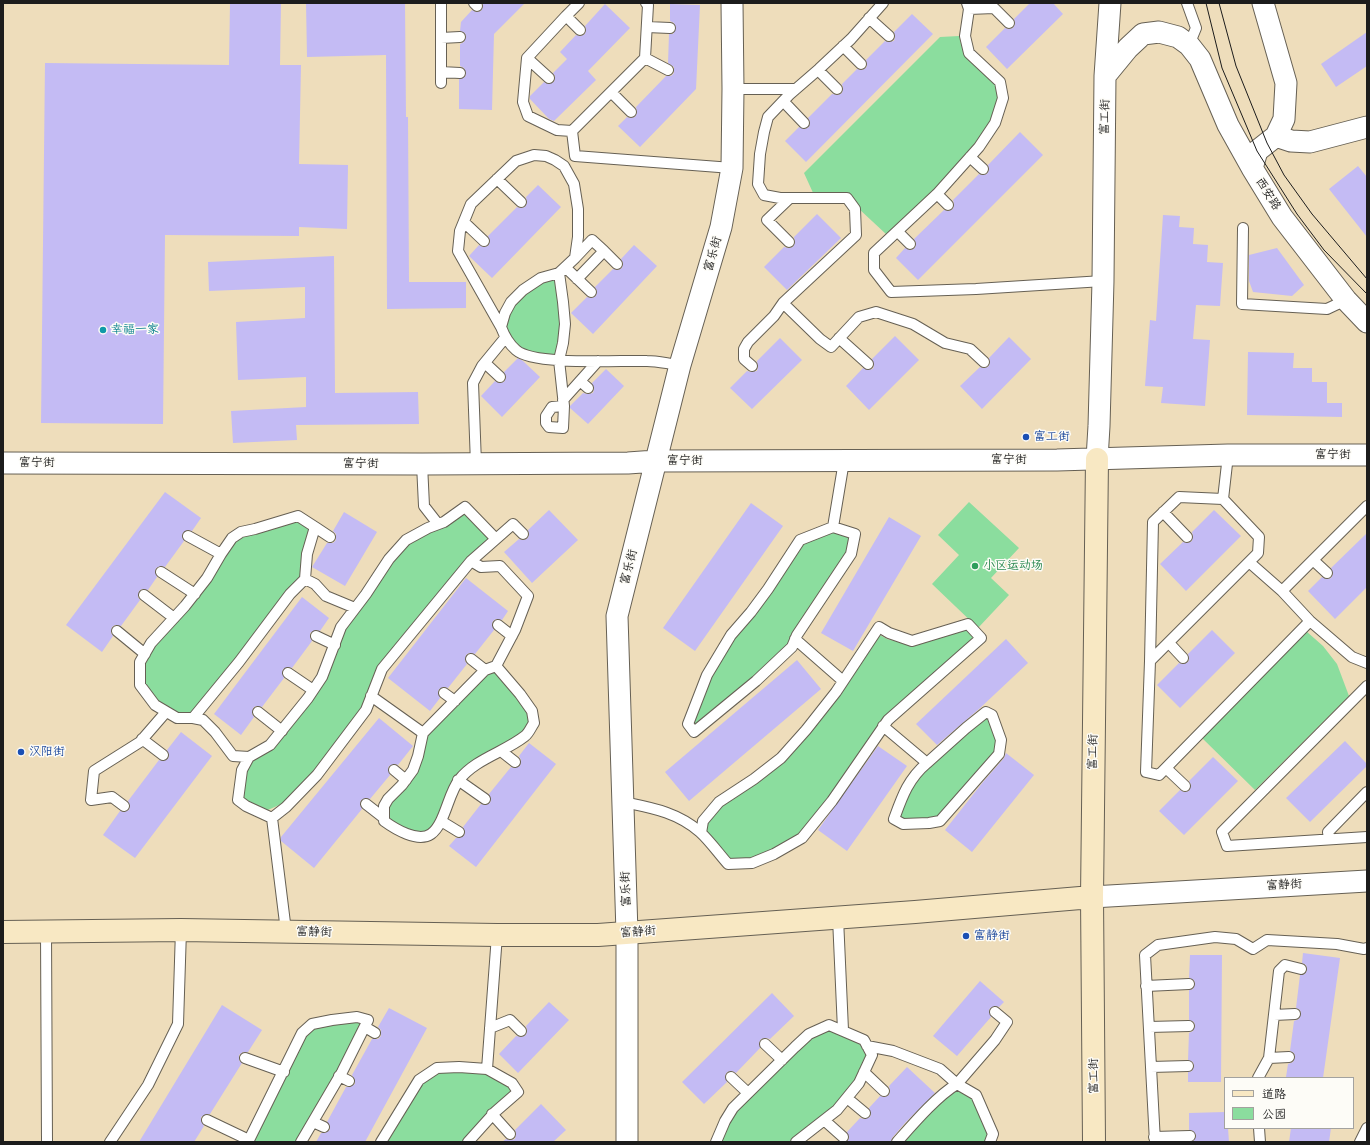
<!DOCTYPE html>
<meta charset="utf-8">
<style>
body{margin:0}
#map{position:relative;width:1370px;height:1145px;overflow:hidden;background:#edb;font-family:"Playpen Sans","LXGW WenKai TC",sans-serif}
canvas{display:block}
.frame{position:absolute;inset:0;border:4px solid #1c1c1c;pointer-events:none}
.legend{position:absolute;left:1224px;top:1077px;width:130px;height:52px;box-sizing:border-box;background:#fdfcf7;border:1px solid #a3a29f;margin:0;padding:5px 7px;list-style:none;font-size:12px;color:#1c1c1c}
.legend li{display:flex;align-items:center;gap:8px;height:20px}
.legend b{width:20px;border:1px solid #a3a29f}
</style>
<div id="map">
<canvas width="1370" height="1145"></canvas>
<div class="frame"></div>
<ul class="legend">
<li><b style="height:5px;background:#f8e8c3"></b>道路</li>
<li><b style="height:11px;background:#8bdd9e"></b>公园</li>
</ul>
</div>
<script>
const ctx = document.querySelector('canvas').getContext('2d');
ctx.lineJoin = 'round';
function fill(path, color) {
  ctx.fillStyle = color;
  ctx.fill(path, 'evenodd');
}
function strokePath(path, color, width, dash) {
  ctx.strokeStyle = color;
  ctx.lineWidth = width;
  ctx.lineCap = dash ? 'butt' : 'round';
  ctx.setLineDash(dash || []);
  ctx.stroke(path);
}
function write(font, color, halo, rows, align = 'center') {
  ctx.font = font + ' "Playpen Sans","LXGW WenKai TC",sans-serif';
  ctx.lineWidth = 3;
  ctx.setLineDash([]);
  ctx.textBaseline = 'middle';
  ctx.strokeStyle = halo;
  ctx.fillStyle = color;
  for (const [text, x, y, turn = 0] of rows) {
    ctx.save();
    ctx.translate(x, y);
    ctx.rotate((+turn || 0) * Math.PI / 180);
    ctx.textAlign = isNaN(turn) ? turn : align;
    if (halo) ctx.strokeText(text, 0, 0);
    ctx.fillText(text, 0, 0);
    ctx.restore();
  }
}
fill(new Path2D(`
 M959,36L964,54L996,83L999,98L992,120L967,154L933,191L887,235L858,208L848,196L814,195L804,173L940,37Z
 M558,276L562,301L558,359L517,349L502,327L507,314L524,291Z
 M969,502L1019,548L991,578L1009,595L978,628L932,584L959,555L938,535Z
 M464,510L492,538L379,666L362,707L316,771L286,802L261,813L241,798L246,771L251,760L313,698L345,628L392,561L409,542Z
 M296,519L310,529L302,578L191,716L178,715L158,705L143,685L144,663L153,645L227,549L242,535Z
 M832,528L853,536L850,553L791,646L695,730L690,724L709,676L800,542Z
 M968,628L976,638L916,692L830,799L799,833L775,851L750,859L729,861L705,830L709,818L720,805L782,760L878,634L887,639L910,645Z
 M1306,631L1323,646L1337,664L1349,696L1255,790L1202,738Z
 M494,669L529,712L531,723L525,732L467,768L431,831L419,835L387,821L389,801L404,786L425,735L487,671Z
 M985,714L991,716L1000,739L997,753L939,819L903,822L897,818L920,770Z
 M363,1022L337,1075L298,1142H250L302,1041L312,1027L332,1023Z
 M829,1027L862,1041L870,1056L857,1084L836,1109L793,1142H718L734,1109L797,1047Z
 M438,1070C463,1072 500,1069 514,1092L465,1142H385L421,1081Z
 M957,1086L976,1097L992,1134L988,1142H899Z`), '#8bdd9e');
fill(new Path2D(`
 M230,3H281L280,65H301L299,164L348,165L347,229L299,227V236L165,235L163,424L41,423L45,63L229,65Z
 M306,3H405L406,117H408L409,282H466V308L387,309L386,55L307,57Z
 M483,3H525L494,34L492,110L459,109V79L465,77L466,73L464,68L460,66V44L464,42L466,37L465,33L460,31L461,22L472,10L476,12L481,11L483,7Z
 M1030,3H1053L1063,14L1007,69L986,47L1005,28L1008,29L1013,28L1015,24L1014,19Z
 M605,4L630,28L588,71L596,80L554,121L549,119L530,99V96L544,82L548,84L554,82L555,76L553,73L567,59L560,52L576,35L581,36L585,34L586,29L585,26Z
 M670,4L700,5L696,89L640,147L618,126L627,117L630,118L635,117L637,113L636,107L666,76H671L674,73V67L668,63L669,34H673L676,28L674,23L670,21Z
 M912,14L933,34L806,162L785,141L799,127L805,129L809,127L810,122L808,118L832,94L838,95L842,93L843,88L842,84L857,69L862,70L866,68L867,65L866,60L885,41L888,42L894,41L895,37L894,32Z
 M1367,32V66L1336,87L1321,64Z
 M1020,132L1043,155L918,280L896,258L905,248L911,250L915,248L916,243L914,239L944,210L949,211L953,209L954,204L953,200L979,174L982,175L987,174L989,170L988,165Z
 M1358,166L1367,177V237L1329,189Z
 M538,185L561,207L492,278L469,256L479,245L483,247L488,246L490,242L488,236L517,207L520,208L525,207L527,203L526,197Z
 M817,214L841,238L787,290L764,267L784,247L788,248L793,247L795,243L794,237Z
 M1163,215L1180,216L1179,227L1194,228L1193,244L1208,245L1207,262L1223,263L1220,306L1196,305L1193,339L1210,340L1205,406L1161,403L1163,387L1145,386L1150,320L1156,321Z
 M634,245L657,266L593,334L571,313L587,297L592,298L596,296L597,291L595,287L613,269L618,270L622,268L623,263L621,259Z
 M1277,248L1304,285L1292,296L1253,292L1249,281V255Z
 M334,256L335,393L418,392L419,424L296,425L297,440L233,443L231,411L306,407V377L238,380L236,322L305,318V287L209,291L208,262Z
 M895,336L919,360L869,410L846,386L863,368L867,370L873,369L874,365L872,359Z
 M1009,337L1031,359L982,409L960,386L980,367L983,368L988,367L990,363L989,358Z
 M780,338L802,360L752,409L730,388L747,371L751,372L757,371L758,367L757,361Z
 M1248,352L1294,353L1293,368H1312V382H1327V403H1342V417L1247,415Z
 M518,358L523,361L540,377L502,417L481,396L495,381L499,383L504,382L506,378L504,372Z
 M606,369L624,386L588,424L570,408V406L583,393L587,394L593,393L594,389L592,383Z
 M165,492L201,518L192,531L187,530L183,533L182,537L184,541L165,567L161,566L156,568L155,572L157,577L148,590L142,589L139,591L138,597L140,600L121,626L115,625L112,627L111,633L113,636L102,652L66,625Z
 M751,503L783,526L695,651L663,628Z
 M549,510L578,540L532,583L504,552L519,539L522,540L527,539L529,535L528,530Z
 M1214,510L1241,536L1186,591L1160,564L1183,542L1188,543L1192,541L1193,536L1192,532Z
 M344,512L377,532L345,586L312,567L327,543H333L336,540V534L333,531Z
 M889,517L921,536L853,651L821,633Z
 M1367,533V587L1335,619L1308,591L1322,577L1326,579L1331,578L1333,574L1331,568Z
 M466,578L508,611L502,620L496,619L493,621L492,624L494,630L475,654L469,653L466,655L465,661L467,664L448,688L444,687L439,689L438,693L440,698L430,711L388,678Z
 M302,597L329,618L320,631L315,630L310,633V637L312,641L292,668L288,667L283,669L282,673L284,678L262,707L256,706L253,708L252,714L254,717L241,735L214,714Z
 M1212,630L1235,653L1180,708L1157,685L1179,663L1184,664L1188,662L1189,660L1188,654Z
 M1006,639L1028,663L979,709L937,745L916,724Z
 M797,660L821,689L689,801L665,772Z
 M379,718L413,746L398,765L395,764L389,766L388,769L390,775L370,799L366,798L361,800L360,804L362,809L314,868L281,841V837Z
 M181,732L212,756L135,858L103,835L120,811L124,812L129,810L130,806L128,801L159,760L163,761L168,759L169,755L167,750Z
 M1345,741L1367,764V766L1310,822L1286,798Z
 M529,743L556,764L476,867L449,846L456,838H459L464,836L465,832L463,827L481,804L485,805L490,803L491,799L489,794L511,767L514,768L520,766L521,760L519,756Z
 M878,746L907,766L847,851L818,830Z
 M1006,753L1034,775L972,852L945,830L983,782L1004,758Z
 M1213,757L1238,781L1184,835L1159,811L1180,790L1184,792L1189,791L1191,785L1189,781Z
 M1303,953L1340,958L1323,1078H1298L1286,1077L1288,1064L1293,1062L1295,1057L1294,1053L1290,1051L1294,1021L1299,1019L1301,1014L1300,1010L1296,1008L1300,975L1305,974L1307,970L1306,965L1302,963Z
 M1190,955H1222L1221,1082H1188V1072L1192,1071L1194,1066L1193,1062L1188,1060L1189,1033L1193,1031L1195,1026L1194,1022L1189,1020V990L1193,989L1195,984L1194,980L1189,978Z
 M980,981L1004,1002L999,1007L996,1006L990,1008L989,1011L991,1017L957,1056L933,1036Z
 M772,993L794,1016L770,1039L766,1038L761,1039L759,1043L760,1048L736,1073L732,1071L727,1072L725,1076L727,1082L704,1104L682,1082Z
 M549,1002L569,1020L518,1073L499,1054L516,1036L522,1037L526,1035L527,1030L526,1026Z
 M222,1005L262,1030L248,1052H243L239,1055V1060L242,1063L210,1114H206L201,1117V1121L204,1126L194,1142H139Z
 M389,1008L427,1028L365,1142H316L321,1133H325L330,1130V1126L327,1122L346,1087H350L355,1084V1080L352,1075L372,1039H378L381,1036V1030L378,1027Z
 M907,1067L935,1093L905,1123L892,1138L891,1142H847L849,1138L847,1132L860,1118L864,1119L870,1117L871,1114L869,1108L880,1096L885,1097L889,1095L890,1090L889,1086Z
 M541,1104L566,1130L553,1142H502L506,1139L511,1140L515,1139L516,1133L515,1130Z
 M1225,1112V1128H1228L1229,1142H1192L1195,1139L1196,1135L1193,1131L1189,1130V1113Z
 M1291,1128H1331L1329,1142H1289Z`), '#c4bbf4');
const lane = new Path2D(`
 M441,3V83
 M474,3L477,6
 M967,3L969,9L965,36L969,53L1000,82L1003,98L995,123L979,147L937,194L874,253V270L891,292L976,289L1103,281
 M1187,3L1196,28L1189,45
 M969,9L994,8L1009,23
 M566,16L580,30
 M869,18L889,36
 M647,27L670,28
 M441,38L460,37
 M843,46L861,64
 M527,58L549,78
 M645,58L668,70
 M818,70L837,89
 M441,72L460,73
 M733,89H796
 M611,92L631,112
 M783,101L804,123
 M572,131L575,156L732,168
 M572,131L557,130L528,116L523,102L527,58L566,16L579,3
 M572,131L645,58L648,5L646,3
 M534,155L546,156L555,160L564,166L574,184L578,209V237L575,258L559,273L541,278L523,290L511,302L505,313L501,327L458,251L460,231L471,204L516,161Z
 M970,157L983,169
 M497,179L521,202
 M937,194L948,205
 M464,222L484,241
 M1243,228L1242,304L1327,309L1346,300
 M898,232L910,244
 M789,242L767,220L790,198
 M575,258L592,240L604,251
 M566,268L591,292
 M559,273L563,302L565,324L563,343L559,360L564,406L563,428L549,427L546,423V416L552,407L564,406
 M577,279L604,251L617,264
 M783,303L820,339L831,347L859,317L876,312L913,324L945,343L970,349L984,362
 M501,327C504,335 509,344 516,350C534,366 620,360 647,361C658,361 669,364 680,365
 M839,338L868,364
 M485,363L500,377
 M752,366L744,359V349L748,342L774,316L783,303L856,235L855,209L847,198H780L764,195L758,184L760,154L764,132L768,117L789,95L819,69L851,39L883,3
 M580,381L588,388
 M563,400L598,361
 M1228,455L1223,499L1259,537L1258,553L1249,562L1282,591L1310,621L1352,657L1367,663
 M422,464L424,506L438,524
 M476,464L473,383L482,366L505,338
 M1223,499L1179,497L1153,522L1150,661L1146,772L1159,775L1310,621
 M465,507L496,539L471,561L382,669L366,710L317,775L286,807L272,818L246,806L238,800L242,770L249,757L270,745L308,698L322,677L341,627L366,594L389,559L406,540L428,528L444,522Z
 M1163,512L1187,537
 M315,527L330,537
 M833,527L855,534L851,554L797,635L792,647L756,681L694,732L688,724L707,675L731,635L751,612L768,589L800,540Z
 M833,527L844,461
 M188,536L221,554
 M496,539L513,524L523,534
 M1313,560L1327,573
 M471,561L481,567L500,566L528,596L515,630L496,666
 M161,572L195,594
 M305,579L315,584L326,596L355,608
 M1282,591L1367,506
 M144,595L174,618
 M498,625L512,636
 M117,631L145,654
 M316,636L335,645
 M795,639L843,681
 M1169,643L1183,658
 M471,659L485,670
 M1150,661L1249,562
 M496,666L520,694L532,711L534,723C531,727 529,733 525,736C505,752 475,759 459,780C448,794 445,824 431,834C418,843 395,829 384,821V806L388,799L402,785L413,770L418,756L423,733L485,670Z
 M288,673L313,690
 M1367,686L1222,832L1227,846L1367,837
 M444,693L455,701
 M371,696L423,733
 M258,712L282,731
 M193,718L239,662L290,594L305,579L307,554L315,527L298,516L255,529L241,532L232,538L221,554L207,578L185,606L151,643L140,662V685L155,705L177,718H193L203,720L215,732L233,756L249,757
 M883,726L927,763C908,779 902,797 894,819L903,824L929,823L940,821L999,754L1001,740L992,715L986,712L966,728L927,763
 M142,739L163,755
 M501,751L515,762
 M1166,768L1185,786
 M394,770L406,780
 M458,780L485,799
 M623,802C652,808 677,812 700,832C710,841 719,854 728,864L752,863L774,854L802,838L832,801L888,720L981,638L968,624L912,641L889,633L879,627L836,692L806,730L781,758L754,779L719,802L703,821L701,833
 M366,804L384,818
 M124,806L112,797L91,800L94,771L140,742L166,712
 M272,818L286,931
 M441,821L459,832
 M1329,839L1328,832L1367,792
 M838,918L843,1030
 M46,931L47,1142
 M1146,986L1189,984
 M1274,1015L1295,1014
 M365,1027L375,1033
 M1149,1027L1189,1026
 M490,1028L510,1020L521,1031
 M765,1044L782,1060
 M867,1046L893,1051L940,1069L957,1084L995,1040L1007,1022L995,1012
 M245,1058L284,1072
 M1269,1058L1289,1057
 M1151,1067L1188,1066
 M487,1069L497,935
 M864,1072L884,1091
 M339,1076L349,1081
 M731,1077L748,1093
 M1258,1078L1269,1058L1279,971L1285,965L1301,969
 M847,1098L865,1113
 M492,1114L510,1134
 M207,1120L249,1140
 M824,1120L843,1137
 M313,1122L324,1127
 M1259,1128L1260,1142
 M1154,1137L1190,1136
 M110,1142L148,1085L178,1024L181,930
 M248,1142L302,1033L312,1024L332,1020L357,1017L368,1020L342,1072L301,1142
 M381,1142L419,1080L437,1068L459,1067L487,1069L512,1083L518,1092L495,1112L468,1142
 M716,1142L725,1121L733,1108L795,1047L809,1034L829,1025L864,1040L872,1055L859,1083L837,1110L796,1142
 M897,1142C913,1124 937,1096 957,1084L976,1095L993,1134L990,1142
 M1155,1142L1145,955L1158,945L1215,937L1236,939L1253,949L1267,940L1337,944L1364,949L1367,948
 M1360,1142L1367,1128`);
const street = new Path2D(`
 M1105,76L1128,48L1143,34L1159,32L1178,37L1189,45L1200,59L1228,125L1252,168L1282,217L1346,300L1367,322
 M1276,136L1291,141L1310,142L1367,127
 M1252,168L1257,151L1276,136L1284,119L1286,83L1263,3
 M1097,459L1099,426L1103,281L1105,76L1110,3
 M3,463L422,464L628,463L656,461L1057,460L1228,455H1367
 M1092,897L1367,881
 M627,1142V933L617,616L680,365L721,227L732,168L733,89L732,3`);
const secondary = new Path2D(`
 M3,932L181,930L497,935H598L915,912L1092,897
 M1094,1142L1092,897L1097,459`);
strokePath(lane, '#666054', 12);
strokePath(street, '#666054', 23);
strokePath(secondary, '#666054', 24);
strokePath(lane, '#fff', 10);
strokePath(street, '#fff', 21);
strokePath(secondary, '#f8e8c3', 22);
strokePath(new Path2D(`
 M1206,3L1222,68L1257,151L1297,214L1324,250L1367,294
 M1219,3L1236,66L1267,143L1284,175L1312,214L1367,279`), '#1c1c1c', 1);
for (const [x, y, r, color] of [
 [103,330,4,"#0f9aa8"],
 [1026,437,4,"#1a4fb4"],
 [975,566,4,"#2e9e5b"],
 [21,752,4,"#1a4fb4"],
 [966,936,4,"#1a4fb4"]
]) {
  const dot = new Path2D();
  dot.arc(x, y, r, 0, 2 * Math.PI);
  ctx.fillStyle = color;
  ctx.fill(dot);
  strokePath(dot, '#fdfcf7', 1.5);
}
write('12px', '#1c1c1c', '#fdfcf7', [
 ["富工街",1105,117,-89],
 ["西安路",1268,194,58],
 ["富乐街",713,254,-74],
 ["富宁街",1333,455],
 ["富宁街",1009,460],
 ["富宁街",685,461],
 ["富宁街",37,463],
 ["富宁街",361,464],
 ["富乐街",629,567,-76],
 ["富工街",1093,752,-89],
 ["富静街",1284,885,-3],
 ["富乐街",626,889,-92],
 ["富静街",314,932,1],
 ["富静街",638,932,-4],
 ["富工街",1094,1076,-91]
]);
write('12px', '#0d838f', '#fdfcf7', [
 ["幸福一家",111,330]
], 'left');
write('12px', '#164399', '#fdfcf7', [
 ["富工街",1034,437],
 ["汉阳街",29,752],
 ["富静街",974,936]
], 'left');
write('12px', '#27864d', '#fdfcf7', [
 ["小区运动场",983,566]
], 'left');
</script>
